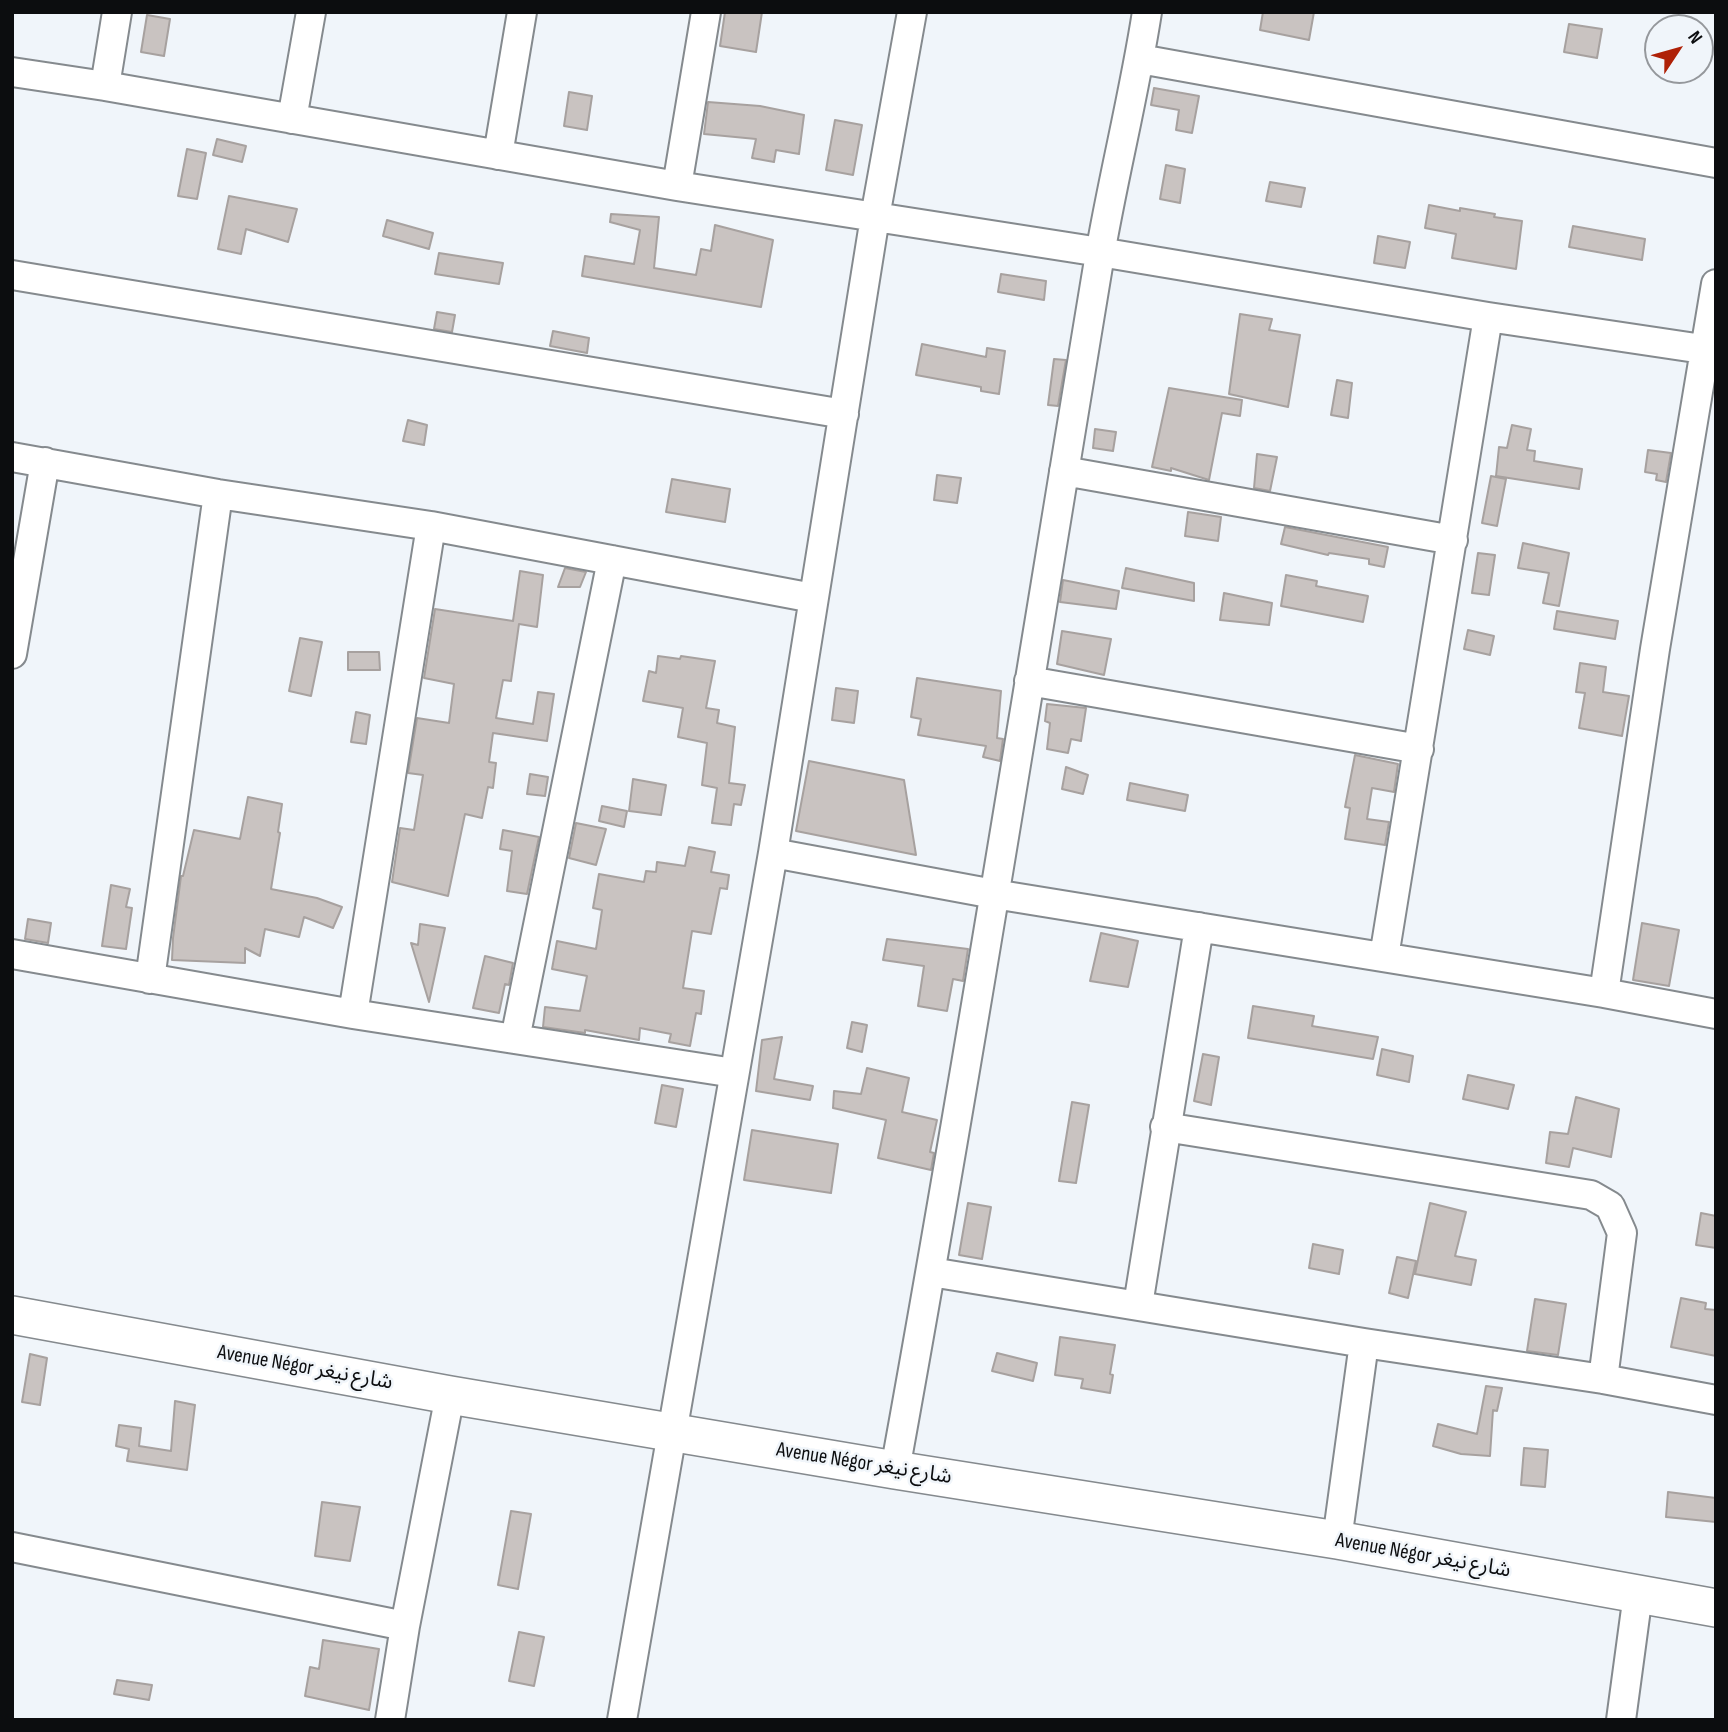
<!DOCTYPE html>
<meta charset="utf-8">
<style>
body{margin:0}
#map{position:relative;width:1728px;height:1732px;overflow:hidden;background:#f0f5fa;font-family:"Sofia Sans Condensed",sans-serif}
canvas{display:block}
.frame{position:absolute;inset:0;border:14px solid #0c0d0f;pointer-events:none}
.north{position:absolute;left:1644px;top:14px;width:70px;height:70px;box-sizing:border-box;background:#f0f5fa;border:2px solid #95989c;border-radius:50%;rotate:54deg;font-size:19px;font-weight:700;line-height:28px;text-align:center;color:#0c0d0f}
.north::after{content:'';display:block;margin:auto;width:24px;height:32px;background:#af2107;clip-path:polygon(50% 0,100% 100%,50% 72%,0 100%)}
</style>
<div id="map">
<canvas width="1728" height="1732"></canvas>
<div class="frame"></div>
<div class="north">N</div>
</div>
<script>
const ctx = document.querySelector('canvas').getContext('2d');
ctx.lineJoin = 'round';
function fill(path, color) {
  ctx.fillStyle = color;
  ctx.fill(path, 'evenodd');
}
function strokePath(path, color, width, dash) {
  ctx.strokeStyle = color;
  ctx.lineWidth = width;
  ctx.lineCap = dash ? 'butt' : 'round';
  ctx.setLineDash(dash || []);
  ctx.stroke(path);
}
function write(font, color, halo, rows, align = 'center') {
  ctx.font = font + ' "Sofia Sans Condensed","Noto Sans Arabic",sans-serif';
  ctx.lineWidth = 5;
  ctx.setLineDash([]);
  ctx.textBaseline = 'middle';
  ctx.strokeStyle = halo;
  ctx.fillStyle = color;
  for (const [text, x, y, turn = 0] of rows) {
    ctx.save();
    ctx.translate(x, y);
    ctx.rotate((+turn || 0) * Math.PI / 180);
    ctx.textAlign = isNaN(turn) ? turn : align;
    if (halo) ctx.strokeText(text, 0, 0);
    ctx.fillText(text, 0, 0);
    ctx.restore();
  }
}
const building = new Path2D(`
 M725,12H762L756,52L720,46Z
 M1263,12H1314L1309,40L1260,30Z
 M147,15L170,19L164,56L141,52Z
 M1569,24L1602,29L1597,58L1564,52Z
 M1154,88L1199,96L1192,133L1176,130L1179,110L1151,105Z
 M569,92L592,96L587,130L564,126Z
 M708,102L760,106L804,115L799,154L776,150L774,162L752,158L756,139L704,134Z
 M835,120L862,125L853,175L826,170Z
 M217,139L246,146L242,162L213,155Z
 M187,149L206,153L197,199L178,196Z
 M1166,165L1185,169L1180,203L1160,199Z
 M1270,182L1305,188L1301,207L1266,201Z
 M229,196L297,209L288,242L246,229L241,254L218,249Z
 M1429,205L1460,211V208L1495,214L1494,217L1522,221L1516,269L1452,258L1456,234L1425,228Z
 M611,214L659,217L654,268L696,275L701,249L711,251L715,225L773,240L761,307L582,276L585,256L634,264L640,230L610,222Z
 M387,220L433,233L429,249L383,236Z
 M1573,226L1645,239L1642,260L1569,247Z
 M1378,236L1410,242L1405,268L1374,263Z
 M439,253L503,263L499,284L435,274Z
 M1001,274L1046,281L1044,300L998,292Z
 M437,312L455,315L452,332L434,329Z
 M1240,314L1272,319L1269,330L1300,335L1288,407L1229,394Z
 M553,331L589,338L587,353L550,346Z
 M922,344L986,357L987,348L1005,351L999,394L981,391V387L916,375Z
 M1054,359L1066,360L1058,406L1048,405Z
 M1337,380L1352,383L1348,418L1331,415Z
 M1169,388L1242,400L1240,416L1222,413L1209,480L1171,468V471L1152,467Z
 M408,420L427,425L424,445L403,441Z
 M1512,425L1531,429L1527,450L1535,451L1534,461L1582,469L1579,489L1496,476L1499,447L1507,448Z
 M1095,429L1116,432L1113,451L1093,448Z
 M1648,450L1671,453L1666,482L1656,480L1657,474L1645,472Z
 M1257,454L1277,457L1270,491L1254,488Z
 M937,475L961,478L957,503L934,500Z
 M1491,476L1506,479L1497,526L1482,523Z
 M672,479L730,489L725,522L666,512Z
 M1188,512L1221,517L1218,541L1185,536Z
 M1285,527L1388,547L1384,567L1369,564V559L1329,553L1328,555L1281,544Z
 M1523,543L1569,553L1559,606L1543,603L1549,573L1518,568Z
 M1478,553L1495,555L1489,595L1472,593Z
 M565,568L586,572L580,587H558Z
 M1126,568L1194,583V601L1122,588Z
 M520,571L543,575L537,627L519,624L511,681L503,680L496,718L533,724L538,692L554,694L547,741L493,733L489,762L496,763L493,788L488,787L482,818L465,814L448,896L392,882L400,828L414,830L423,775L408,773L417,718L449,723L454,684L424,678L435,609L513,621Z
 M1286,575L1317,581L1316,586L1368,596L1363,622L1281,606Z
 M1063,580L1119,591L1116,609L1060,602Z
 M1224,593L1272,603L1269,625L1220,620Z
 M1557,611L1618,621L1615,639L1554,629Z
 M1468,630L1494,636L1490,655L1464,649Z
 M1062,631L1111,639L1104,675L1057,664Z
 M300,638L322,642L311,696L289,691Z
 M348,652H379L380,670H348Z
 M658,656L680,659L681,656L715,661L706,708L719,710L717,723L735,727L729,783L745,785L741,805L734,804L731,825L712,823L717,788L702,785L707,743L678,737L683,708L643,701L649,671L656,673Z
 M1580,663L1606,667L1603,692L1629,696L1622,736L1579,728L1585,693L1576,692Z
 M917,678L1001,691L997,738L1003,739L1000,761L983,757L986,746L918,735L921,719L911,717Z
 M836,688L858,691L854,723L832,720Z
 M1047,704L1086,708L1081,741L1071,739L1068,753L1047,749L1050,723L1045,721Z
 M356,712L370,715L366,744L351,742Z
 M1355,755L1398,764L1394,792L1372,788L1367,819L1389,822L1385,845L1345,839L1350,808L1345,807Z
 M809,761L904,780L916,855L796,831Z
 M1066,767L1088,775L1083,794L1062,789Z
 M530,774L548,777L545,796L527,794Z
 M633,779L666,785L661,815L629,811Z
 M1130,783L1188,795L1185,811L1127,800Z
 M248,797L282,804L278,832L280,833L271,889L317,898L342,907L333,928L304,917L299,937L265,929L260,956L245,948V963L172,960L173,938L181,876H183L194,830L240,839Z
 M602,806L627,811L624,827L599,821Z
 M576,823L606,829L596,865L569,858Z
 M503,830L539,837L527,894L507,891L512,851L500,849Z
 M689,847L715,852L711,872L729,875L727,889L720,888L711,934L692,931L683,988L704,991L701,1014L696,1013L690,1046L669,1042L671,1034L640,1028L639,1040L585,1030V1033L543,1027L545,1007L580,1011L587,976L552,969L557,941L596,949L602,910L593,908L599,874L644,882L646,871L656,872L657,862L685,866Z
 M111,885L130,889L126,907L132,908L126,949L102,946Z
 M28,919L51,923L48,943L25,939Z
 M1642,923L1679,930L1669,986L1633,980Z
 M420,924L445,928L429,1002L411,943L418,945Z
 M1101,933L1138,941L1128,987L1090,981Z
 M887,939L968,949L963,981L953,979L947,1011L918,1006L924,966L883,960Z
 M485,956L513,963L509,985L505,984L499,1013L473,1008Z
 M1253,1006L1314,1016L1312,1026L1378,1037L1373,1059L1248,1038Z
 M852,1022L867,1025L862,1052L847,1048Z
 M782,1037L774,1079L813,1086L810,1100L756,1091L762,1040Z
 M1382,1049L1413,1056L1409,1082L1377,1075Z
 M1203,1054L1219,1057L1211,1105L1194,1101Z
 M867,1068L909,1078L902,1112L937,1120L930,1152L934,1153L931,1170L878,1158L886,1120L833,1108L834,1091L861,1094Z
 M1468,1075L1514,1085L1508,1109L1463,1099Z
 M662,1085L683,1089L676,1127L655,1123Z
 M1576,1097L1619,1109L1611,1157L1573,1148L1569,1167L1546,1163L1550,1132L1568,1134Z
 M1072,1102L1089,1105L1076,1183L1059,1181Z
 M752,1130L838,1144L831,1193L744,1180Z
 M968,1203L991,1207L982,1259L959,1255Z
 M1430,1203L1466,1212L1455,1256L1476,1260L1471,1285L1415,1274Z
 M1701,1213L1716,1216V1248L1696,1245Z
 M1313,1244L1343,1250L1339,1274L1309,1268Z
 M1397,1257L1416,1261L1408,1298L1389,1293Z
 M1681,1298L1706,1303L1705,1309L1716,1310V1356L1671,1347Z
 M1535,1299L1566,1304L1558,1355L1527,1351Z
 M1060,1337L1115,1345L1110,1374L1113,1375L1110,1393L1081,1388L1083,1379L1055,1375Z
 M997,1353L1037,1363L1033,1381L992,1371Z
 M30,1354L47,1358L40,1405L22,1402Z
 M1486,1386L1502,1388L1497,1411L1493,1410L1490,1456L1461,1454L1433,1446L1438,1424L1477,1434Z
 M175,1401L195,1405L187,1470L127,1461L129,1449L116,1446L119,1425L141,1428L139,1446L171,1451Z
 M1524,1448L1548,1450L1545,1487L1521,1485Z
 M1668,1492L1716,1498V1522L1666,1517Z
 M322,1502L360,1507L350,1561L315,1556Z
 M511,1511L531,1514L518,1589L498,1585Z
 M519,1632L544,1637L534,1686L509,1681Z
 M323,1640L379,1649L369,1710L305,1696L310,1667L319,1669Z
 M117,1680L152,1685L149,1700L114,1694Z`);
fill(building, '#c9c3c1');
strokePath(building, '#a7a19f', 2);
const minor = new Path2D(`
 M1140,59L1716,163
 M12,72L105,86L677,186L1100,252L1488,317L1716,351
 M105,86L117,12
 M292,119L311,12
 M498,155L522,12
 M677,186L706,12
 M12,275L844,414
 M12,457L218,494L431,526L813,598
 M1064,471L1453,540
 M12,654L45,462
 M1029,681L1419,749
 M773,853L994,894L1604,993L1716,1014
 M12,954L353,1014L734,1073
 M1384,957L1488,317
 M150,979L218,494
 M1604,993L1655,649L1716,284
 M353,1014L431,526
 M515,1039L612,560
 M1165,1127L1591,1195L1610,1206L1622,1233L1603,1379
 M931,1272L1364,1343L1603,1379L1716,1400
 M1138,1305L1199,927
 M895,1470C968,1068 1032,664 1099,260C1113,177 1134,96 1147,12
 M1337,1540L1364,1343
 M12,1547L405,1626
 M390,1720L405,1626L450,1395
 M622,1720L773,853L875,217L912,12
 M1621,1720L1638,1594`);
const major = new Path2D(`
 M12,1315L450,1395L895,1470L1337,1540L1716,1608`);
strokePath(minor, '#858a8e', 32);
strokePath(major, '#858a8e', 40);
strokePath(minor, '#fff', 28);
strokePath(major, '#fff', 37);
write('21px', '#0c0d0f', '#f0f5fa', [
 ["Avenue Négor شارع نيغر",305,1368,10],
 ["Avenue Négor شارع نيغر",864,1464,9],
 ["Avenue Négor شارع نيغر",1423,1556,10]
]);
</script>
